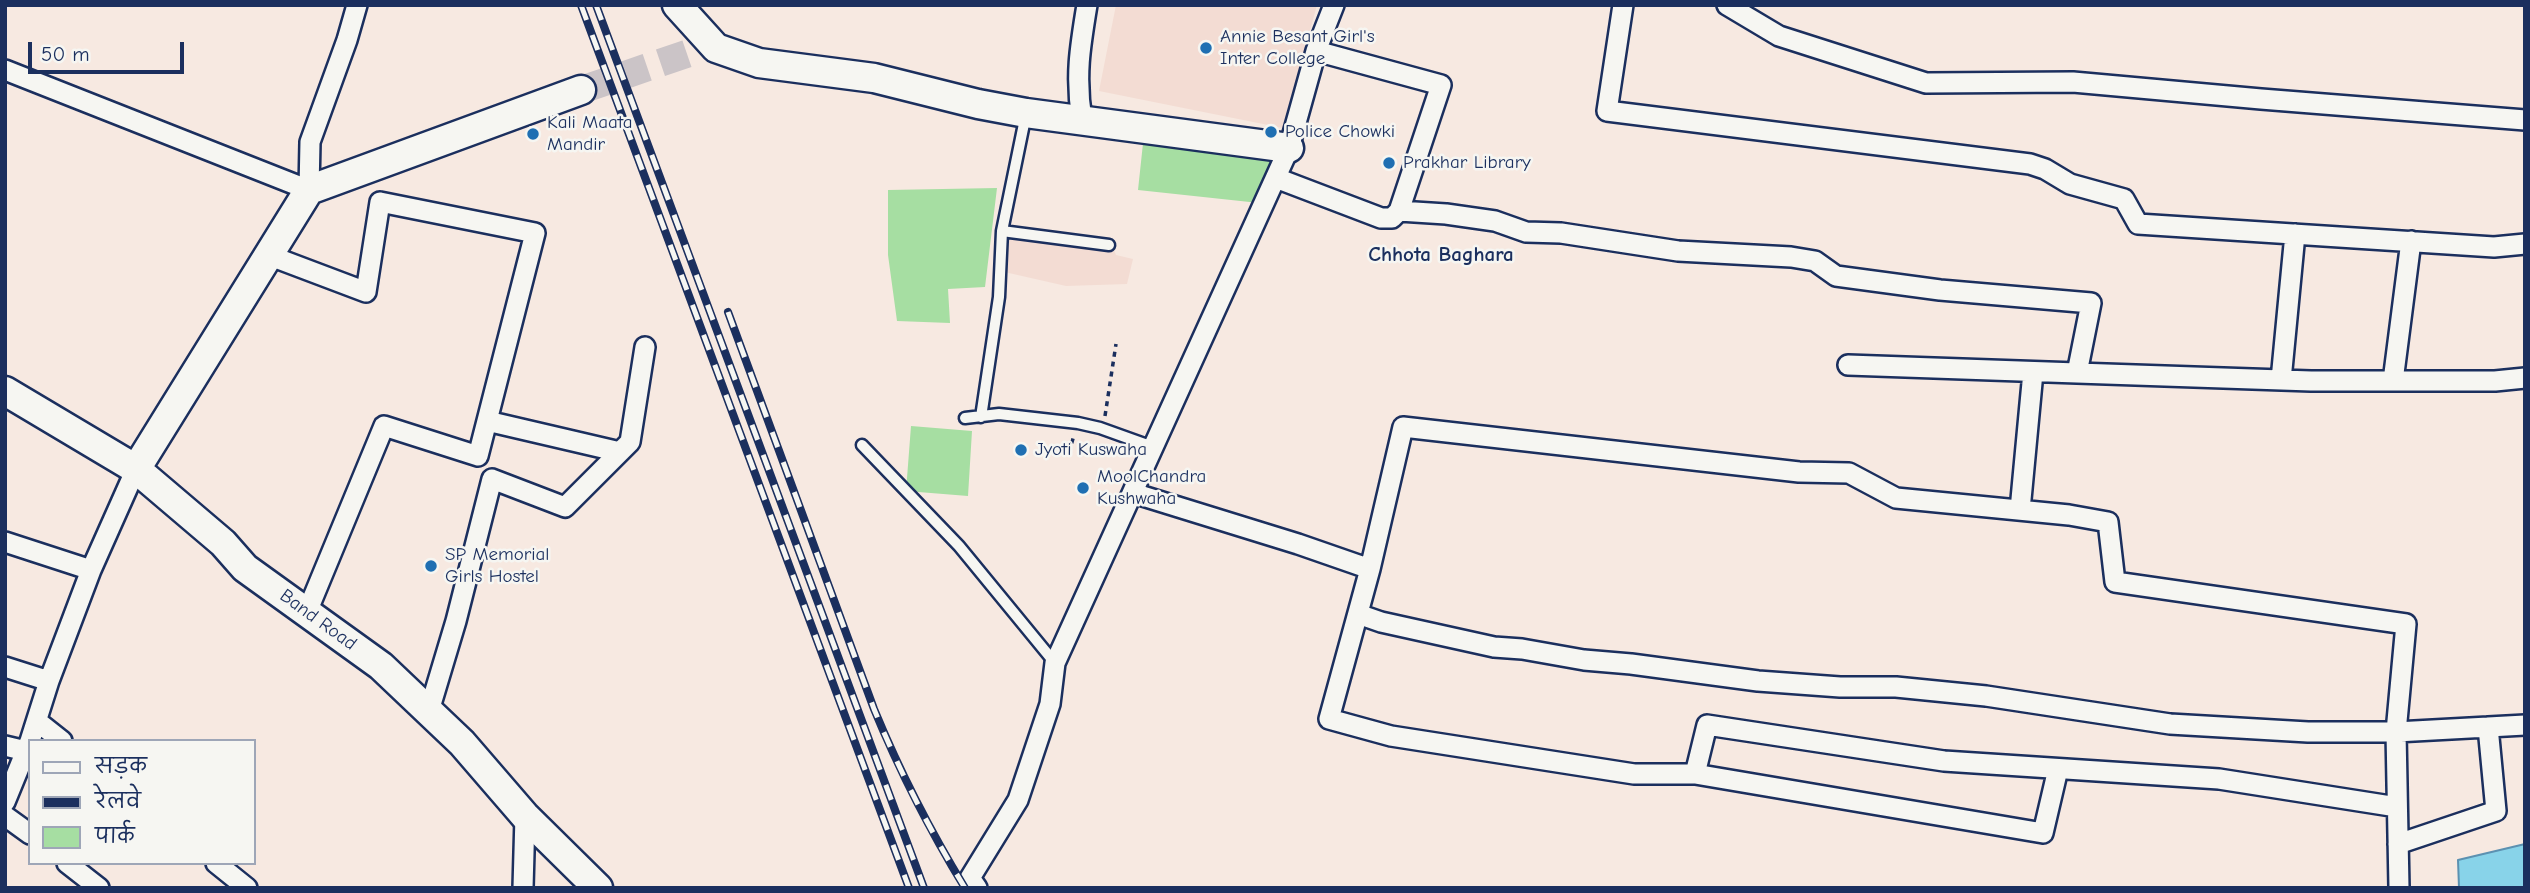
<!DOCTYPE html>
<meta charset="utf-8">
<style>
body{margin:0}
#map{position:relative;width:2530px;height:893px;overflow:hidden;background:#f7e9e1;font-family:"Comic Neue","Playpen Sans Deva",sans-serif}
canvas{display:block}
.frame{position:absolute;inset:0;border:7px solid #1b2f5e;pointer-events:none}
.legend{position:absolute;left:28px;top:739px;width:228px;height:126px;box-sizing:border-box;background:#f6f6f2;border:2px solid #9ea6b7;margin:0;padding:9px 12px;list-style:none;font-size:21px;color:#1b2f5e}
.legend li{display:flex;align-items:center;gap:14px;height:35px}
.legend b{width:35px;border:2px solid #9ea6b7}
.scale{position:absolute;left:28px;top:42px;width:156px;height:32px;box-sizing:border-box;border:4px solid #1b2f5e;border-top:0;padding-left:9px;font-size:21px;line-height:24px;white-space:nowrap;color:#1b2f5e;-webkit-text-stroke:5px #f6f6f2;paint-order:stroke}
</style>
<div id="map">
<canvas width="2530" height="893"></canvas>
<div class="frame"></div>
<ul class="legend">
<li><b style="height:9px;background:#f6f6f2"></b>सड़क</li>
<li><b style="height:9px;background:#1b2f5e"></b>रेलवे</li>
<li><b style="height:19px;background:#a6dea2"></b>पार्क</li>
</ul>
<div class="scale">50 m</div>
</div>
<script>
const ctx = document.querySelector('canvas').getContext('2d');
ctx.lineJoin = 'round';
function fill(path, color) {
  ctx.fillStyle = color;
  ctx.fill(path, 'evenodd');
}
function strokePath(path, color, width, dash) {
  ctx.strokeStyle = color;
  ctx.lineWidth = width;
  ctx.lineCap = dash ? 'butt' : 'round';
  ctx.setLineDash(dash || []);
  ctx.stroke(path);
}
function write(font, color, halo, rows, align = 'center') {
  ctx.font = font + ' "Comic Neue",sans-serif';
  ctx.lineWidth = 5;
  ctx.setLineDash([]);
  ctx.textBaseline = 'middle';
  ctx.strokeStyle = halo;
  ctx.fillStyle = color;
  for (const [text, x, y, turn = 0] of rows) {
    ctx.save();
    ctx.translate(x, y);
    ctx.rotate((+turn || 0) * Math.PI / 180);
    ctx.textAlign = isNaN(turn) ? turn : align;
    if (halo) ctx.strokeText(text, 0, 0);
    ctx.fillText(text, 0, 0);
    ctx.restore();
  }
}
fill(new Path2D(`
 M1116,5H1317L1283,128L1099,91Z
 M1028,232L1078,239L1114,250L1116,255L1133,259L1127,284L1066,286L1000,271L1006,237Z`), '#f3dcd3');
fill(new Path2D(`
 M1144,134L1280,151L1259,203L1138,190Z
 M997,188L985,287L948,289L950,323L897,321L888,255V190Z
 M911,426L972,431L968,496L906,491Z`), '#a6dea2');
const water = new Path2D(`
 M2525,844V888H2459L2458,860Z`);
fill(water, '#88d3e9');
strokePath(water, '#5c91b1', 2);
strokePath(new Path2D(`
 M581,90L689,53`), '#cbc4c7', 28, [28, 14]);
const lane = new Path2D(`
 M1002,231L1109,245
 M981,417L999,297L1002,231L1026,114
 M965,418L999,414L1078,423L1100,428L1153,447
 M862,445L959,546L1055,663`);
const street = new Path2D(`
 M1623,5L1607,111L2030,164L2045,169L2070,184L2124,199L2138,224L2494,247L2525,244
 M1727,5L1779,36L1926,83L2073,82L2261,99L2525,120
 M1316,51L1441,85L1399,211
 M5,70L309,190L310,142L347,40L357,5
 M1082,120C1075,77 1080,47 1087,5
 M1276,178L1381,218H1392L1399,211L1446,214L1495,221L1526,232L1561,233L1678,251L1791,257L1815,261L1836,276L1940,290L2091,303L2077,373L2311,381H2495L2525,378
 M268,255L366,292L380,202L535,233L478,456L384,426L307,612
 M1848,365L2077,373
 M2281,380L2295,234
 M2393,381L2411,241
 M487,421L620,452
 M1133,493L1298,544L1370,569L1329,719L1391,736L1634,774H1695L1707,725L1944,761L2219,779L2397,807
 M2020,510L2033,372
 M5,542L91,570
 M1370,569L1403,427L1799,472L1849,473L1896,498L2069,515L2108,522L2115,582L2406,624L2396,732L2525,725
 M1358,614L1381,622L1494,647L1522,649L1584,660L1631,664L1758,681L1840,687H1896L1986,696L2170,724L2308,732H2396L2399,888
 M5,667L49,681
 M429,711L456,621L492,479L565,507L630,442L645,347
 M38,722L62,741
 M30,741L49,681L91,570L136,469
 M5,746L26,751
 M1695,774L2043,833L2058,769
 M5,802L30,741
 M5,816L30,834
 M2398,844L2496,811L2488,727
 M67,863L99,888
 M216,863L247,888
 M523,888L525,816
 M977,888L970,878L1018,800L1050,704L1055,663L1289,148L1316,51L1334,5`);
const secondary = new Path2D(`
 M677,5L716,48L759,63L874,78L978,104L1026,113L1289,148
 M5,391L136,469L223,543L245,568L381,666L462,743L525,816L598,888
 M136,469L309,190L581,90`);
strokePath(lane, '#1b2f5e', 15);
strokePath(street, '#1b2f5e', 24);
strokePath(secondary, '#1b2f5e', 33);
strokePath(new Path2D(`
 M1105,416L1116,344
 M1069,453L1074,435`), '#1b2f5e', 3.5, [5, 5]);
strokePath(lane, '#f6f6f2', 10);
strokePath(street, '#f6f6f2', 19);
strokePath(secondary, '#f6f6f2', 28);
const rail = new Path2D(`
 M581,5L909,888
 M596,5L924,888
 M728,312L874,709C900,772 929,829 965,888`);
strokePath(rail, '#1b2f5e', 8);
strokePath(rail, '#f6f6f2', 5, [16]);
for (const [x, y, r, color] of [
 [1206,48,7,"#1f6fb2"],
 [1271,132,7,"#1f6fb2"],
 [533,134,7,"#1f6fb2"],
 [1389,163,7,"#1f6fb2"],
 [1021,450,7,"#1f6fb2"],
 [1083,488,7,"#1f6fb2"],
 [431,566,7,"#1f6fb2"]
]) {
  const dot = new Path2D();
  dot.arc(x, y, r, 0, 2 * Math.PI);
  ctx.fillStyle = color;
  ctx.fill(dot);
  strokePath(dot, '#f6f6f2', 2.5);
}
write('19px', '#1b2f5e', '#f6f6f2', [
 ["Annie Besant Girl's",1220,37],
 ["Inter College",1220,59],
 ["Kali Maata",547,123],
 ["Mandir",547,145],
 ["Police Chowki",1285,132],
 ["Prakhar Library",1403,163],
 ["Jyoti Kuswaha",1035,450],
 ["MoolChandra",1097,477],
 ["Kushwaha",1097,499],
 ["SP Memorial",445,555],
 ["Girls Hostel",445,577]
], 'left');
write('19px', '#1b2f5e', '#f6f6f2', [
 ["Band Road",318,620,36]
]);
write('bold 21px', '#1b2f5e', '#f6f6f2', [
 ["Chhota Baghara",1441,255]
]);
</script>
